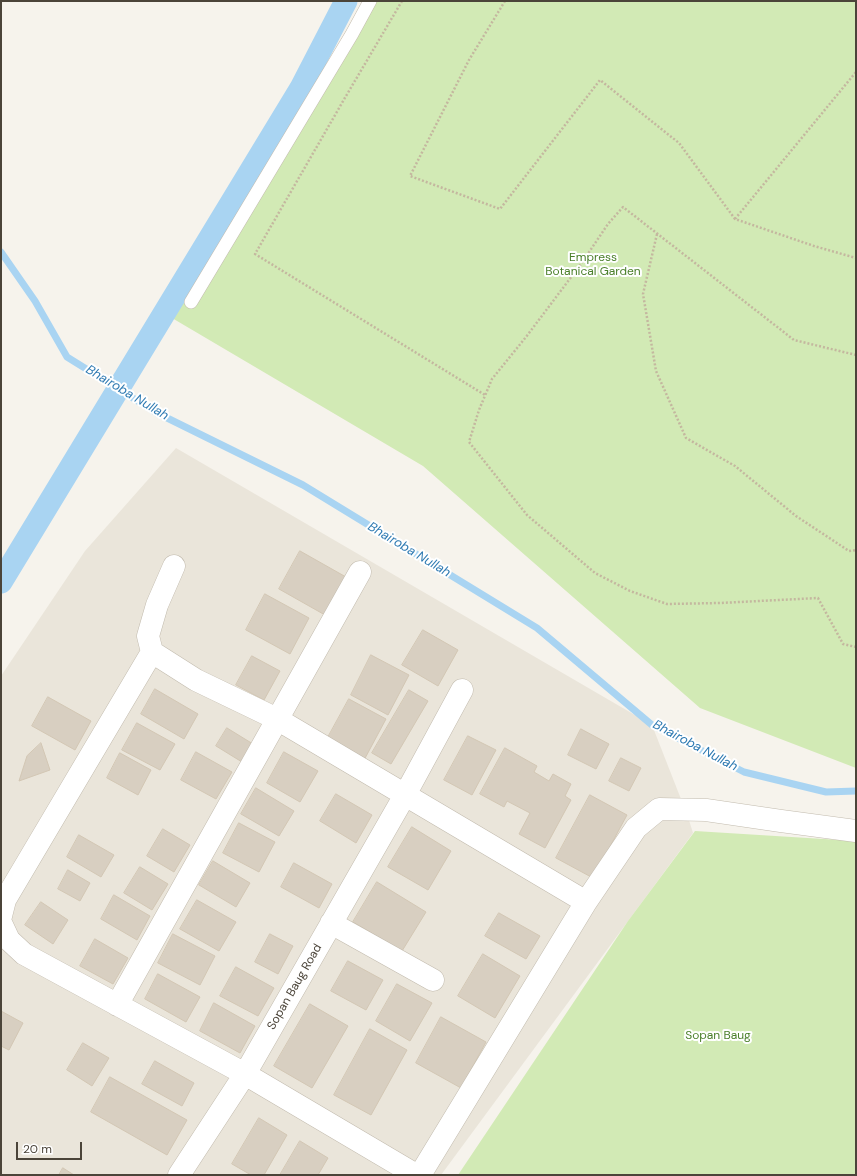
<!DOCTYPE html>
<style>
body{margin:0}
#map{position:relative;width:857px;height:1176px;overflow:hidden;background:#f6f3ec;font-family:"DM Sans",sans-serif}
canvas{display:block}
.frame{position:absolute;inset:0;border:2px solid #4b4439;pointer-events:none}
.scale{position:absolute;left:16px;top:1142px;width:66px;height:18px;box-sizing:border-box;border:2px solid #4b4439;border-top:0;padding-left:5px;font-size:12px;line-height:14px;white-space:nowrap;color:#4b4439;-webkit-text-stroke:3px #fff;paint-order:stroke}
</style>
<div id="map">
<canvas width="857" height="1176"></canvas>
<div class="frame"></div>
<div class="scale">20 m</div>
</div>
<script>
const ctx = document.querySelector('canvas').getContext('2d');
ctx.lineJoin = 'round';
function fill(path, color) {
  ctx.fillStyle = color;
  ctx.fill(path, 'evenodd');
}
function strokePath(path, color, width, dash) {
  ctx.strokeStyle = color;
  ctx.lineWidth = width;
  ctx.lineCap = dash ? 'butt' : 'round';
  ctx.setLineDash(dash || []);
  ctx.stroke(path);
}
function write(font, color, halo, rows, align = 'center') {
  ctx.font = font + ' "DM Sans",sans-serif';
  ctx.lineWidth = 4;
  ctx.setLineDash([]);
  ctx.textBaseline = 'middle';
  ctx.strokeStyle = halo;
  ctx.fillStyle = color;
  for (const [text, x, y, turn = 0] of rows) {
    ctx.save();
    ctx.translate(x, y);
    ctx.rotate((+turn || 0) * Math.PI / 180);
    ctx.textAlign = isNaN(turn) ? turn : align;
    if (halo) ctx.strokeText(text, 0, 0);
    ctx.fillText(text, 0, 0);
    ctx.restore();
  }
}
fill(new Path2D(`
 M176,448L652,725L688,817L693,833L441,1175H1V676L85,551Z`), '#eae5da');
fill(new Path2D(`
 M363,1H856V768L700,708L423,466L172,318L310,95Z
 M695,831L856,841V1175H458L628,921Z`), '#d2eab5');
strokePath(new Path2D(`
 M1,252L35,301L67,357L157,413L303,485L537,628L652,725L744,772L826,792L856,791`), '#a9d4f2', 7);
strokePath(new Path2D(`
 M1,582L301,88L346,1`), '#a9d4f2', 23);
const building = new Path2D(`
 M300,551L346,577L325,615L279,589Z
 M265,594L309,618L290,654L246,630Z
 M423,630L458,650L438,686L402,665Z
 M371,655L409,675L388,715L351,695Z
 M252,656L280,671L264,700L236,685Z
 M155,689L198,714L184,739L141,714Z
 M409,690L428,701L391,764L372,753Z
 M48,697L91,721L75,750L32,726Z
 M349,699L386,719L363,762L326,741Z
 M137,723L175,744L160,770L122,750Z
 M227,728L253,744L242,762L216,746Z
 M581,729L609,744L596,769L568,755Z
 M468,736L496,750L472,795L444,780Z
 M41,743L50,770L19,781L27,756Z
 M505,748L537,766L534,772L549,781L553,774L571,784L565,796L571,800L545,848L519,834L530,813L507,801L504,807L480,794Z
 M196,752L232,772L216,799L181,780Z
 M284,752L318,771L300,802L267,783Z
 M120,753L151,770L138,795L107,778Z
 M621,758L641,768L629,791L609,781Z
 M256,788L294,811L279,836L241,814Z
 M336,794L372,815L356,843L320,821Z
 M590,795L627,815L593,878L556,858Z
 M239,823L275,842L259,872L223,853Z
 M412,827L451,851L428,890L388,867Z
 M163,829L190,845L174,872L147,856Z
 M79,835L114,855L101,877L67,857Z
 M213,861L250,883L236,907L199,885Z
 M294,863L332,884L319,908L281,887Z
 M140,867L168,884L152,910L124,893Z
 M68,870L90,883L80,901L58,889Z
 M377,882L426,912L402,951L353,922Z
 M114,895L150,916L137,940L101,919Z
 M197,900L236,922L219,951L180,929Z
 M41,902L68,920L53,944L25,925Z
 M499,913L540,936L526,959L485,936Z
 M173,934L215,956L200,985L158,963Z
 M270,934L293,946L278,974L255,962Z
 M95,939L128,958L113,984L80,966Z
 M483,954L520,976L495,1018L458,996Z
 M348,961L383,980L366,1010L331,991Z
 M236,967L274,988L258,1016L220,996Z
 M158,974L200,997L186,1022L145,999Z
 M397,984L432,1003L410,1041L376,1021Z
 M214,1003L255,1026L240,1053L200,1031Z
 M310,1004L348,1026L312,1088L274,1066Z
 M1,1011L23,1023L9,1050L1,1046Z
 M441,1017L486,1042L461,1088L416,1063Z
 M370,1029L407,1050L371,1115L334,1095Z
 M83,1043L109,1058L92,1086L67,1070Z
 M155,1061L194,1083L182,1106L142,1084Z
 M110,1077L187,1120L167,1155L91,1112Z
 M259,1118L287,1135L264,1175H251L232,1164Z
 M300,1141L328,1158L318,1175H280Z
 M63,1168L74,1175H59Z`);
fill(building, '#d8cfc1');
strokePath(building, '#d3c7b4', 1);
const service = new Path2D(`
 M191,302L352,34L370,1`);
const minor = new Path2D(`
 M174,566L157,605L148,636L152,652L196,680L277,719L586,902
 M1,916L5,900L152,652
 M1,923L9,940L24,954L245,1074L416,1175
 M331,923L433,980
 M117,1005L360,572
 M179,1175L245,1074L405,795L462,690
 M420,1175L586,902L636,828L659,809L706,810L781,821L856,831`);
strokePath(service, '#c2bbae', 14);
strokePath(minor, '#c2bbae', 23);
strokePath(new Path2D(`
 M402,1L346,96L255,254L485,395
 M505,1L469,60L410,176L500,209L600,80L679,143L735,219L814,246L856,258
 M735,219L856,72
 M657,234L643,294L656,371L686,438L735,466L796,516L849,551L856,550
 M856,355L794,340L623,207L608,224L581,264L526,337L492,379L479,410L469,442L527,515L595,573L630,591L667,604L720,603L818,598L843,644L856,647`), '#c4b79f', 2.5, [2, 2]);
strokePath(service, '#fff', 13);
strokePath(minor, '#fff', 22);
write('12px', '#4a7f2a', '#fff', [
 ["Empress",593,258],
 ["Botanical Garden",593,272],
 ["Sopan Baug",718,1036]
]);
write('12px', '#4b4439', '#fff', [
 ["Sopan Baug Road",295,987,-60]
]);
write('italic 13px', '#2e7ab2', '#fff', [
 ["Bhairoba Nullah",127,393,31],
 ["Bhairoba Nullah",409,550,31],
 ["Bhairoba Nullah",695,746,28]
]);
</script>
